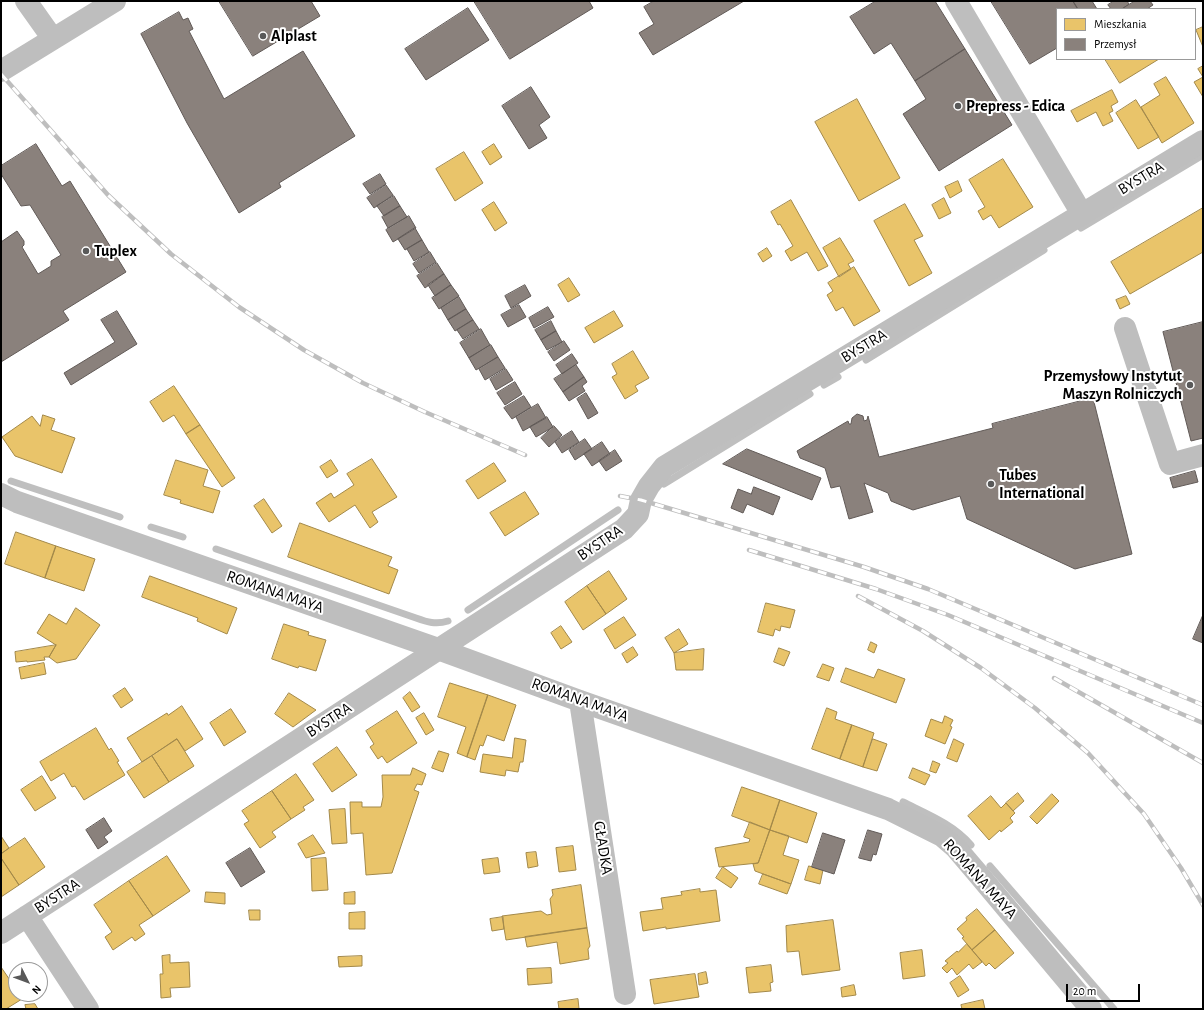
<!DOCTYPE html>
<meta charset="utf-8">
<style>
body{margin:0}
#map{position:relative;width:1204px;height:1010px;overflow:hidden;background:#fff;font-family:"Alegreya Sans",sans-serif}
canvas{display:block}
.frame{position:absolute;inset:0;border:2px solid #000;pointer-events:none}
.legend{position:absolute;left:1056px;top:8px;width:140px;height:52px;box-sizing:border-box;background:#fff;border:1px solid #999;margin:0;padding:5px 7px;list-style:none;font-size:12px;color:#000}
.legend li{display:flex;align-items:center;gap:8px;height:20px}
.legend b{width:20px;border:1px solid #999}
.north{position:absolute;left:8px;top:962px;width:40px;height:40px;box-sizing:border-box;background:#fff;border:1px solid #999;border-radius:50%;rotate:132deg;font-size:11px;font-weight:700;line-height:16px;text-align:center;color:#000}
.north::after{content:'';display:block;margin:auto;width:14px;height:18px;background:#595959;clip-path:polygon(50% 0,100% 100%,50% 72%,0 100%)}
.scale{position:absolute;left:1066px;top:984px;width:74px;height:18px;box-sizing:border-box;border:2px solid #000;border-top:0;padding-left:5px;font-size:12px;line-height:14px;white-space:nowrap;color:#000;-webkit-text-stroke:3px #fff;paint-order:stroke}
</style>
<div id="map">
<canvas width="1204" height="1010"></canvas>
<div class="frame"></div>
<ul class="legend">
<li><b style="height:11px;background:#e9c46a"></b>Mieszkania</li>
<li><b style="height:11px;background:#8a817c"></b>Przemysł</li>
</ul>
<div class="north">N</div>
<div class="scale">20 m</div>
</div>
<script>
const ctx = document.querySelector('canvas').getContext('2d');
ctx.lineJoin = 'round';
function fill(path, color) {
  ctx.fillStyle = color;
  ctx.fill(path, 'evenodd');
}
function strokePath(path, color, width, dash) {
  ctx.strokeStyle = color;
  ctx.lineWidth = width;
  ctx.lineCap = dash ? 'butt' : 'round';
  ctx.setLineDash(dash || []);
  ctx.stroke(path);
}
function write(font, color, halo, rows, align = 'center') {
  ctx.font = font + ' "Alegreya Sans",sans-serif';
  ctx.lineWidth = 4;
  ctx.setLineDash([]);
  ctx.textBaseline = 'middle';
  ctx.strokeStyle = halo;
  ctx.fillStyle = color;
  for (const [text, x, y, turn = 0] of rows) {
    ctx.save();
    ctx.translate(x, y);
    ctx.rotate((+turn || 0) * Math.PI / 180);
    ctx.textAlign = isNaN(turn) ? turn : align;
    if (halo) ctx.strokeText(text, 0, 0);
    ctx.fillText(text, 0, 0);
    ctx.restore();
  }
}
const homes = new Path2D(`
 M1203,27V47L1196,30Z
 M1105,59H1159L1120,83Z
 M1203,66V97L1194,82L1203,77L1198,69Z
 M1166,77L1194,123L1162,143L1141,107L1160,95L1154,84Z
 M1112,90L1118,102L1111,106L1113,111L1109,113L1113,121L1103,126L1096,112L1077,122L1071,111Z
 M857,99L900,178L859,201L815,122Z
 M1136,100L1159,137L1138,149L1116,113Z
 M494,144L502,157L490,165L482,152Z
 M464,152L483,183L455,201L436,169Z
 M1003,159L1033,207L999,228L991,215L983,220L978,211L985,207L969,180Z
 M958,181L962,191L950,198L945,187Z
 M944,198L951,213L939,219L932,205Z
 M791,200L828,266L818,271L807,252L791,261L785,251L793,246L780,224L778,225L771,212Z
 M494,202L507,223L495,231L482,210Z
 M905,204L923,236L914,240L932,273L909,286L874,221Z
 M1203,208V252L1130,294L1111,262Z
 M840,238L854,261L848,264L851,269L839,277L823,248Z
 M767,248L772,256L763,262L758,254Z
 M854,267L880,311L854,326L843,307L836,311L827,295L833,291L828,283Z
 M569,278L580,295L568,302L558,285Z
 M1126,296L1130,304L1120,309L1116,300Z
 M614,311L623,326L594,343L585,328Z
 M633,351L649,378L635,386L638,391L625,399L612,377L617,374L612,364Z
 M174,386L200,425L186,434L174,415L163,422L150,402Z
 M43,415L55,419L51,430L75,438L62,473L15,456L2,437L32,416L40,426Z
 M200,425L235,478L222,487L186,434Z
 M372,459L397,497L372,512L378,522L370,528L355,505L329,522L316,503L331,493L334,498L354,485L347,474Z
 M176,460L208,470L203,486L220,491L213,513L180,503L181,500L164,495Z
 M331,460L338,471L327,478L320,467Z
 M494,463L506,481L478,499L466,481Z
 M525,492L539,514L505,536L490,513Z
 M264,499L282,526L272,533L254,506Z
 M300,523L392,557L388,566L398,570L389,594L288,557Z
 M16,532L56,546L45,578L5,564Z
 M56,546L95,559L84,591L45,578Z
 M609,571L627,599L606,614L587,586Z
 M150,576L237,608L227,634L197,621L198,618L142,597Z
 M587,586L606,614L583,630L565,602Z
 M766,603L795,610L790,628L781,626L780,631L775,629L773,636L758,632Z
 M76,608L100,625L76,659L57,663L49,657L56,645L37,633L49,614L66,624Z
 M624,617L636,635L615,649L604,630Z
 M284,624L309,632L308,635L326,640L316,671L299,666L298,668L272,659Z
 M561,626L572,642L561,649L551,633Z
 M679,629L688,644L674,653L665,638Z
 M871,642L877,645L874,653L868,650Z
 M56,645L49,657H44L45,660L27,662V661L16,662L15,652Z
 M633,647L638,655L627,663L622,654Z
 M779,648L790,652L784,666L774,662Z
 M704,649L703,670H676L674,653Z
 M44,663L46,674L21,679L19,668Z
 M823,664L834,668L829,681L817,677Z
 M846,668L874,678L878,669L905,679L896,703L841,682Z
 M450,683L488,695L467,757L457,753L466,727L438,717Z
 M125,688L133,700L121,708L113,696Z
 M410,692L420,707L412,712L403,698Z
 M289,693L316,710L293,727L275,714Z
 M488,695L516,705L504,741L487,735L483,746L480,745L475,760L467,757Z
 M182,706L203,739L185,751L177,739L142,762L127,738L167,713L168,715Z
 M827,708L837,712L835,719L852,725L840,759L812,749Z
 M231,709L246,732L224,746L210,723Z
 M397,711L417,743L387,763L382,756L378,759L370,747L374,744L366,731Z
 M424,713L434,730L426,735L416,718Z
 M945,716L953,720L950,726L952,727L945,744L925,736L931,719L942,723Z
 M852,725L874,733L863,767L840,759Z
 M96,728L109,750L111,748L119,761L117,762L125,775L84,800L75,786L72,787L64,773L51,781L40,762Z
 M515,738L526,740L523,762H520L518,772L506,770L505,776L480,772L483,754L512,758Z
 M177,739L194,766L169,782L152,756Z
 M873,739L887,744L877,771L863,767Z
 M954,739L964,744L957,762L947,758Z
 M337,747L357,775L332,792L313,764Z
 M439,751L449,754L443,772L432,768Z
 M152,756L169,782L144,798L127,772Z
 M933,761L940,764L936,773L930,771Z
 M413,768L426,774L422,785L417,784L414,790L419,792L392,873L366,875L363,833L351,834L350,802H362V807H381L383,797L382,775H410Z
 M913,768L930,775L925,785L909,778Z
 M296,774L314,800L303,807L305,810L291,819L272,791Z
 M42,776L56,798L35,811L21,790Z
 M742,787L780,800L770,830L732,816Z
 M272,791L291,819L272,832L276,837L260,848L244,824L249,821L242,811Z
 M1018,793L1024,801L1013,811L1006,803Z
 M1052,794L1059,801L1037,824L1030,817Z
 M991,796L1001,808L1006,803L1015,813L1010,818L1013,822L1001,832L1000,830L989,840L968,816Z
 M780,800L817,813L807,843L770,830Z
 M345,809L347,843L332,844L329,810Z
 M750,822L770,830L758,863L719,867L715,848L749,842L750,839L744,837Z
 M770,830L789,836L783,855L799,860L791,884L755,871L753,864L758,863Z
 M313,835L325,853L306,858L298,844Z
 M1,836L9,848L1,854Z
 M25,838L45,867L19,885L1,858V854Z
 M573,846L576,870L559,872L556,848Z
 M536,852L538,866L528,868L526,853Z
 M167,856L190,891L153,916L129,881Z
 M1,858L19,885L1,897Z
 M326,858L328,890L312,891L311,859Z
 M498,858L500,872L484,874L482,860Z
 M809,866L823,870L820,884L805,880Z
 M723,867L738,878L731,888L716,878Z
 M763,874L791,884L787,894L759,884Z
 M129,881L153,916L139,925L145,934L135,941L132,937L113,950L105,937L112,932L94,905Z
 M581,885L587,928L506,940L502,916L541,911L547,915L552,914L550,899L553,895L552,890Z
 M700,889V892L716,890L720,921L666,929V927L643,931L640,912L663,909L661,898L682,895L681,892Z
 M206,892L225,893V904L205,902Z
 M355,892V904H344V893Z
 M977,909L995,930L972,950L962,938L964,937L957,929L967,920L966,918Z
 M249,910H260V920H250Z
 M365,912V929H349V913Z
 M503,917L504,929L492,931L490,919Z
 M833,920L840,970L802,975L799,951L787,952L786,926Z
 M587,928L590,946L588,949L589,959L560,964L557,942L527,947L525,937Z
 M995,930L1014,953L995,969L989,963L986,966L972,950Z
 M967,944L982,962L973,969L969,964L957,975L952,968L947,973L942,968L948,963L945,961L957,951L958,952Z
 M922,950L925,976L903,979L900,953Z
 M170,955V963L189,962L190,987L170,988L171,997L161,998L160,974H163L162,956Z
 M362,956V966L339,967L338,957Z
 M771,965L773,982L770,983L771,991L749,993L746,968Z
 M1,967L16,989V994H19L22,999L6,1009H1Z
 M551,968L552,983L528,985L527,969Z
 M706,972L708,983L699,985L698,974Z
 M695,974L699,997L654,1004L650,980Z
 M960,976L969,990L958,997L950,983Z
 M854,985L856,995L842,997L841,988Z
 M578,999L579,1009H559L558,1002Z
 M983,1000L985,1009H962L961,1005Z
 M35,1004L38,1009H26L25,1005Z`);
fill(homes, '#e9c46a');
strokePath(homes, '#a3894a', 1);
const industry = new Path2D(`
 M219,1H311L320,16L253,56Z
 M474,1H589L593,8L510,59Z
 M654,1H744L653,55L639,33L654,24L644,7Z
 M876,1H935L965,49L915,81L891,43L874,54L850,17Z
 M991,1H1073L1078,9H1057V48L1030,64Z
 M1073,1H1092L1097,9H1078Z
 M1114,1H1127L1129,4L1122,9H1111L1108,5Z
 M1135,1H1150L1153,5L1147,9H1122Z
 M468,8L489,40L426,80L405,49Z
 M179,12L183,20L188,18L193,29L189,31L224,99L303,51L355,136L279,183L281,187L239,213L187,123L141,34Z
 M965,49L1012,125L939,171L903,114L926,99L915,81Z
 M531,87L550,117L539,125L547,138L529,149L502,106Z
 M36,144L62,186L70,181L126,272L63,311L69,320L1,362V242L17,231L24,241V245L22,247L38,274L51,266V261L61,255L30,205L21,206L1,174V166Z
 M380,174L386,184L370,194L363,184Z
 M386,185L393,195L374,208L367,198Z
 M394,196L400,206L384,216L377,206Z
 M400,206L407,217L388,228L382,217Z
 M409,216L416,228L393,242L386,230Z
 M415,228L422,240L405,250L398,239Z
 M422,240L429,252L414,261L407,249Z
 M430,252L436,262L419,273L413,264Z
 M437,263L444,274L425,288L417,276Z
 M444,274L451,285L435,296L428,285Z
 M451,285L459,296L439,309L432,298Z
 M525,285L531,296L511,308L505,296Z
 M459,297L466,309L448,320L441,308Z
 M519,305L526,317L508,327L501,315Z
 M548,307L554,317L534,328L529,318Z
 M466,309L473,320L455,331L448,320Z
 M117,311L137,344L71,385L64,373L115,342L101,320Z
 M473,320L479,329L463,339L457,330Z
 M551,321L556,331L541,340L535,330Z
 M1203,322V438L1191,441L1163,332Z
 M481,329L490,345L469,358L460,343Z
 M556,331L562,342L547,350L541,340Z
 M564,341L570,350L554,361L548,352Z
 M491,345L498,357L476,370L469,358Z
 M572,354L578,363L562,374L556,365Z
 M498,357L505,368L485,380L479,369Z
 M576,365L584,377L563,392L554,379Z
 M506,369L513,380L496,390L490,379Z
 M584,377L587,382L582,386L585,391L569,401L563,392Z
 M515,382L522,394L505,405L497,393Z
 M586,393L598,413L588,419L577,399Z
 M524,396L531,407L512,419L504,408Z
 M1093,398L1132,554L1075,569L967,519L960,496L913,510L891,501L888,493L864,483L873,512L849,519L840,486L831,488L825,468L800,458L797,451L848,421L849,424H851L852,418L857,414L863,416L864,421L867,420L868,416L879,457L993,428L992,424Z
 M538,404L546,418L523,431L516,417Z
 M547,417L553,427L536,437L530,427Z
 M554,426L562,435L549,447L541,438Z
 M572,431L579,442L562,453L555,442Z
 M585,439L592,449L575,460L569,450Z
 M602,442L610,454L592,466L584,454Z
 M747,449L821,478L812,500L723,464Z
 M615,450L622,461L606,471L599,461Z
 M1195,471L1198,482L1173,488L1170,478Z
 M754,487L780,497L773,515L747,504L743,513L731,508L738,489L751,494Z
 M1203,615V643L1193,639Z
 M104,818L112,831L104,837L108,842L98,849L86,830Z
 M868,830L882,834L876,855L873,854L871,861L859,858Z
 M823,833L845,840L834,874L812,867Z
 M250,848L265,872L241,887L226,863Z`);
fill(industry, '#8a817c');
strokePath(industry, '#615a57', 1);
strokePath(new Path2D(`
 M1081,228L1203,155
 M866,360L1044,250
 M824,385L838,377
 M11,481L120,517
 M664,484L810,394
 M151,527L183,537
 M216,549L416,618C427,622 436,625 448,621
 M468,610L618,510
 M903,802C927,814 953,824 971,845
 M990,866L1114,1009`), '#bfbfbf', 7);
strokePath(new Path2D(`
 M26,1L53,39
 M956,1L1082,214
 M1,71L115,1
 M1125,328L1170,464L1203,455
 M1,494L17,502L438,649L580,701L888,809L942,836L956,848L979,875L1091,1009
 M580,701L625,994
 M27,916L88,1009
 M1,933L624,529L638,514L641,500L649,486L664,467L1203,141`), '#bebebe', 22);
const rail = new Path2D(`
 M1,74L108,195L171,254L239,307L304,350L363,383L425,412L525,455
 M620,496L641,500L864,567L928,589L1203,705
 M749,550L876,589L948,615L1203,723
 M858,596L923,631L981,668L1035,708L1088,753L1144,814L1181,868L1203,905
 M1054,678L1203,763`);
strokePath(rail, '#bebebe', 4.5);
strokePath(rail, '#fff', 3, [9]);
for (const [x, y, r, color] of [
 [263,36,4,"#595959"],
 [958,106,4,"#595959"],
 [86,251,4,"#595959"],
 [1190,385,4,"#595959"],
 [991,484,4,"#595959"]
]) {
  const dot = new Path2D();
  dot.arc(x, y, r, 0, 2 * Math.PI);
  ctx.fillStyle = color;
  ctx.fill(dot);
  strokePath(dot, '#fff', 1.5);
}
write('bold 16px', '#000', '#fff', [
 ["Alplast",271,36],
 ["Prepress - Edica",966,106],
 ["Tuplex",94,251],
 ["Przemysłowy Instytut",1182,376,"right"],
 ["Maszyn Rolniczych",1182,394,"right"],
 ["Tubes",999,475],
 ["International",999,493]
], 'left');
write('16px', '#000', '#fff', [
 ["BYSTRA",1141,178,-31],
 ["BYSTRA",864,346,-31],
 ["BYSTRA",600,543,-34],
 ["ROMANA MAYA",275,592,19],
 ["ROMANA MAYA",580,700,20],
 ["BYSTRA",329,720,-33],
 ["GŁADKA",603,848,81],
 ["ROMANA MAYA",980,879,48],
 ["BYSTRA",57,896,-33]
]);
</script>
